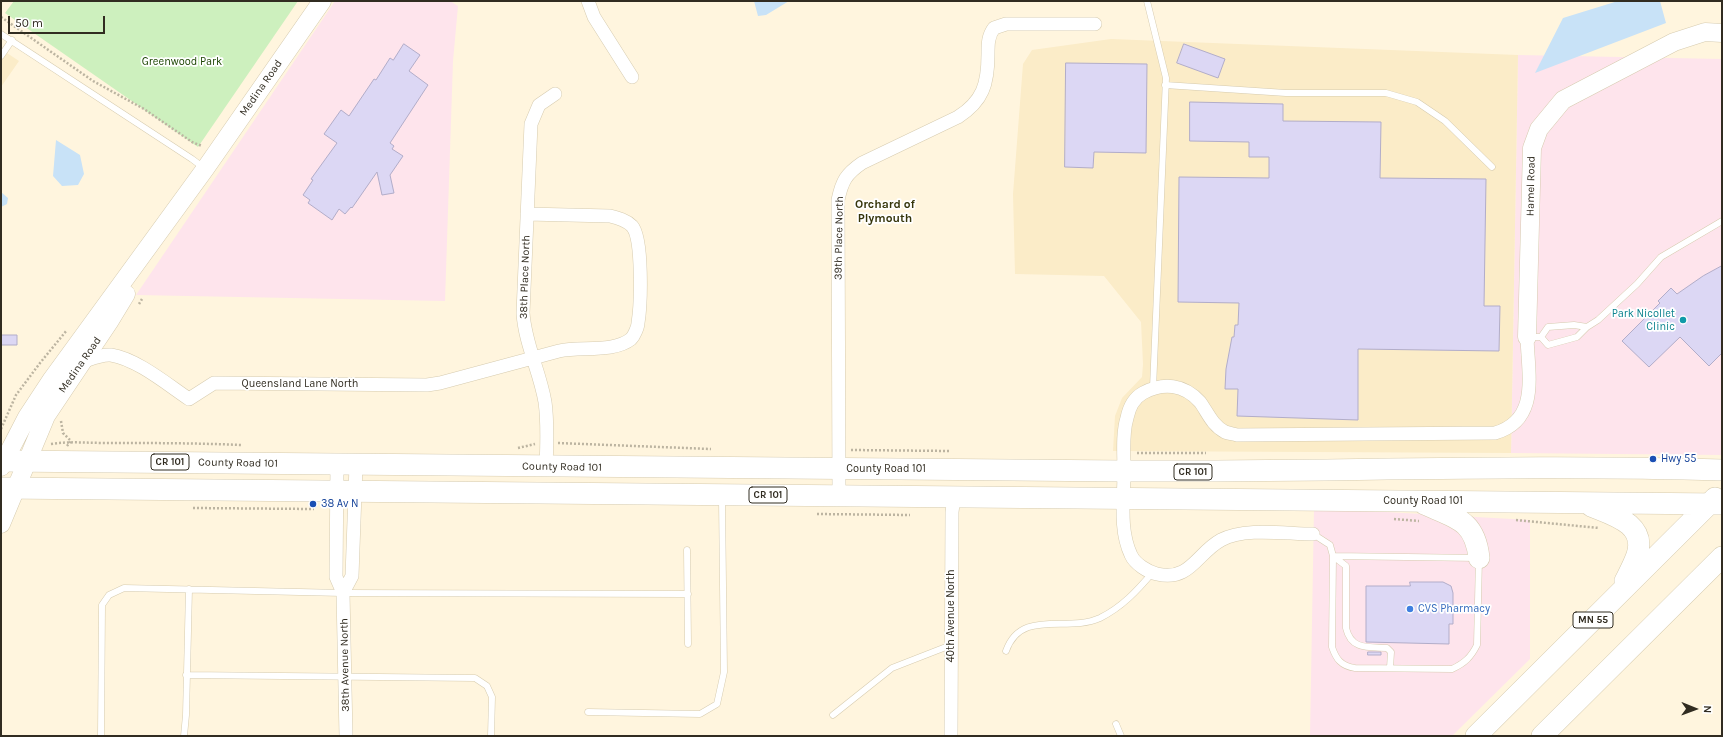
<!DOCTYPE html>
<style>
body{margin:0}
#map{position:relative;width:1723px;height:737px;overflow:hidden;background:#fff5de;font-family:Karla,sans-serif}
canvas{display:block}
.frame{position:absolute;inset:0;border:2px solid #312c21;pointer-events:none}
.north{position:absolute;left:1675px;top:689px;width:40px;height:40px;-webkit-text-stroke:3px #fff;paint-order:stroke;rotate:91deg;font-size:11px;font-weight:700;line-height:16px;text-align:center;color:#312c21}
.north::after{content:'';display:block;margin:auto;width:14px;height:18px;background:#312c21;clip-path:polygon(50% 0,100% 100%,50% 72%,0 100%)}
.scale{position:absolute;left:8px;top:16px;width:97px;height:18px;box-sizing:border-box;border:2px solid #312c21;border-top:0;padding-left:5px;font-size:12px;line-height:14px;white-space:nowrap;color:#312c21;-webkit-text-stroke:3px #fff;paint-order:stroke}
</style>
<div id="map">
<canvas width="1723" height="737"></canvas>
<div class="frame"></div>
<div class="north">N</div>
<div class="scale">50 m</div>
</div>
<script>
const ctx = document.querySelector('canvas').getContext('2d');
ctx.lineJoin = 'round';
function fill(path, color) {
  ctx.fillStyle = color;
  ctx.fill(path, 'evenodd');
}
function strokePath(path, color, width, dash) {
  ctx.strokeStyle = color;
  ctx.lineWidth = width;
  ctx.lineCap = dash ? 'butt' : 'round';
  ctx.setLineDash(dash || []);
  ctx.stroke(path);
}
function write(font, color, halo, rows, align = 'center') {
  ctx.font = font + ' Karla,sans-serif';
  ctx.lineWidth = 3.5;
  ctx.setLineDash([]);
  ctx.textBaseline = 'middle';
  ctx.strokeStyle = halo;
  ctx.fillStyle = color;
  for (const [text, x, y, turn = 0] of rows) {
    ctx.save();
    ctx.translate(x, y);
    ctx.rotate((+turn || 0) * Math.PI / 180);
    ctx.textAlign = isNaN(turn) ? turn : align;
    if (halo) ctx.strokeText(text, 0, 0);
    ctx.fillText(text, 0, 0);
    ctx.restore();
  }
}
fill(new Path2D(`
 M335,1H450L458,6L453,61L445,301L136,295Z
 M1518,55L1722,59V455L1511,453Z
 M1314,508L1530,520V659L1452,736H1310Z`), '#fee4ec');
fill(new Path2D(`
 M1111,39L1518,55L1511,453L1113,451L1115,416L1122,398L1142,377L1143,364L1141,322L1104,276L1015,274L1013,194L1023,64L1032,50Z
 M1,49L19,61L1,87Z`), '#fbecc8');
fill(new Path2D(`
 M14,1H298L198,147L5,13Z`), '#cdf0be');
fill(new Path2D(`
 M754,1H789L766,15L758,16Z
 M1618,1H1660L1666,23L1535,73L1563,18Z
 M56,140L80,155L84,174L78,185L62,186L53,176Z
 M1,192L8,198L7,204L1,207Z`), '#c8e2f7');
const building = new Path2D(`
 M404,44L420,55L409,71L428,85L390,143L394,146L392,149L403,156L390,175L394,193L382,195L377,172L352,208L351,207L345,214L339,209L332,220L308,203L310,200L303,195L313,180L311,179L337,143L324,134L341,110L349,116L374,79L376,80L390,58L393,60Z
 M1184,44L1225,59L1218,78L1177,63Z
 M1066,63L1147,64L1146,153L1094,152L1093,168L1065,167Z
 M1190,102L1283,104V121L1381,122L1380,178L1486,179L1484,306H1500L1499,351L1358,349V420L1237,416L1238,389H1225L1226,369L1232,337H1234L1235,325H1238L1239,303L1178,302L1179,177L1269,178V157H1249V142L1190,141Z
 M1722,266V353L1709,366L1680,337L1649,367L1622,341L1660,303L1658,301L1671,288L1677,294L1703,276Z
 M1,335H17V345H1Z
 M1410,582H1443L1451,586L1453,593V624H1449V644L1366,642V586H1410Z
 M1368,652H1381V655H1368Z`);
fill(building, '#dcd7f4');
strokePath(building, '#b2adc9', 1);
const lane = new Path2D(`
 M1147,1L1166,78L1153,388
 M1,34L192,159L204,168
 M1,56L12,40
 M1165,85L1286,93H1386L1417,102L1445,121L1492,167
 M1587,327L1598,320L1637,284L1661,257L1722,221
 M1529,337H1541L1548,327L1574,325L1587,327L1577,337L1548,345L1541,337
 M1313,534L1330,545L1333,556L1332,647C1336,659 1341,666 1355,668L1452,669C1465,663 1471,657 1477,645L1479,558L1333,556
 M687,550L688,644
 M1333,556L1346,566V628C1351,650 1368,647 1387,648L1391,652L1390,668
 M1006,651C1021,608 1067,633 1100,618C1122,607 1137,591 1153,572
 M186,675L475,678L487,686L492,697L491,736
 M588,712L700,714L717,704L724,672L722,499
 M833,715L892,668L951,645
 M1116,724L1121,736
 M101,736L102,605L109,595L124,588L343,593L688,594
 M184,736L186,715L189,589`);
const street = new Path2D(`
 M588,1L594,17L632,77
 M82,362C91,359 101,354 111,355C137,359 168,385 189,399L214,383L427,385L440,383L559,351C581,346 613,353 631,339C634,336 638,327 638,323C641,305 643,238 632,226C626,220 618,218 610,216L527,214
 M337,465L336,577L343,593L346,736
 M546,467C547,445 548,423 545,402C540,372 525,344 523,313L531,124L539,105L555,94
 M839,496L838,200C842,181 846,174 862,163L958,117C983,101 988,84 988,54C988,44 988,36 994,28L1006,24H1095
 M1313,534C1286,534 1245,527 1221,540C1197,553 1190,582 1157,574C1148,572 1135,564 1131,555C1119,530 1124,499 1124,472C1124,455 1122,434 1127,418C1129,408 1134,398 1143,393C1163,382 1184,384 1200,402C1208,413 1212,425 1225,432C1228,433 1233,434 1237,435L1495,433C1540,420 1528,374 1527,337
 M343,593L352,576L356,465
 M951,736L952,512L954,497`);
const secondary = new Path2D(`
 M1527,337L1532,148L1539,129L1563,100L1674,42L1705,32L1722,33
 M1,467L27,417L52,379L205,169L322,1
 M1,524L46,416L109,322L126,294`);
const primary = new Path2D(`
 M1,461L1124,471C1323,472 1523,464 1722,470
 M1,488L1722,504
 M1424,504C1456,518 1475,520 1479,558
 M1591,506C1613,515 1647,524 1637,555C1634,564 1629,573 1625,581
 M1476,736L1715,498
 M1542,736L1722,557`);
strokePath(lane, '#d6cbaf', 7);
strokePath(street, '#d6cbaf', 14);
strokePath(secondary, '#d6cbaf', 19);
strokePath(primary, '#d6cbaf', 22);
strokePath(new Path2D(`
 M1,17L93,81L144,109L192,142L202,146
 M139,304L142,299
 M61,421L63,433L71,441L67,446
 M1,429L16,395L40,363L67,330
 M558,443L711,449
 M51,444C70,441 87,443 106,443C151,443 196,443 241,445
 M518,448L535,444
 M851,450L950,451
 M1137,453H1206
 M193,508L314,509
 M817,514L910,515
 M1394,519L1419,521
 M1516,520L1599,528`), '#bcb4a1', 2.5, [2, 2]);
strokePath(lane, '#fff', 6);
strokePath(street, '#fff', 13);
strokePath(secondary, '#fff', 18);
strokePath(primary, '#fff', 21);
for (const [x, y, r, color] of [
 [1683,320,4,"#0f9aa8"],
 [1653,459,4,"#1a4fb4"],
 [313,504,4,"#1a4fb4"],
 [1410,609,4,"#3f7fe0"]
]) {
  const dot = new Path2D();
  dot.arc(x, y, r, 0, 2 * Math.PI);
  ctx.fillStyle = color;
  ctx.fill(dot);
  strokePath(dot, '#fff', 1.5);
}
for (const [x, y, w] of [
 [170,462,38],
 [1193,472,38],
 [768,495,38],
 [1593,620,40]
]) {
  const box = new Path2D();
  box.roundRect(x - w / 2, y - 8, w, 16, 3);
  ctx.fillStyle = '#fff';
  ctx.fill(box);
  strokePath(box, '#312c21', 1);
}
write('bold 10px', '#312c21', null, [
 ["CR 101",170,462],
 ["CR 101",1193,472],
 ["CR 101",768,495],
 ["MN 55",1593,620]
]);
write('11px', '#1b4400', '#fff', [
 ["Greenwood Park",182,62]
]);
write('11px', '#312c21', '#fff', [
 ["Medina Road",261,88,-55],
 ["Hamel Road",1531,186,-89],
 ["39th Place North",839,238,-89],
 ["38th Place North",525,277,-88],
 ["Medina Road",80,365,-55],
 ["Queensland Lane North",300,384],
 ["County Road 101",238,463,1],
 ["County Road 101",562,467,1],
 ["County Road 101",886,469],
 ["County Road 101",1423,501],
 ["40th Avenue North",951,616,-90],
 ["38th Avenue North",345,665,-91]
]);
write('11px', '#0d838f', '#fff', [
 ["Park Nicollet",1675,314],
 ["Clinic",1675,327]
], 'right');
write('11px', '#164399', '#fff', [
 ["Hwy 55",1661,459],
 ["38 Av N",321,504]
], 'left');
write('11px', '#366cbe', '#fff', [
 ["CVS Pharmacy",1418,609]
], 'left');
write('bold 12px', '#35350b', '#fff', [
 ["Orchard of",885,205],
 ["Plymouth",885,219]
]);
</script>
